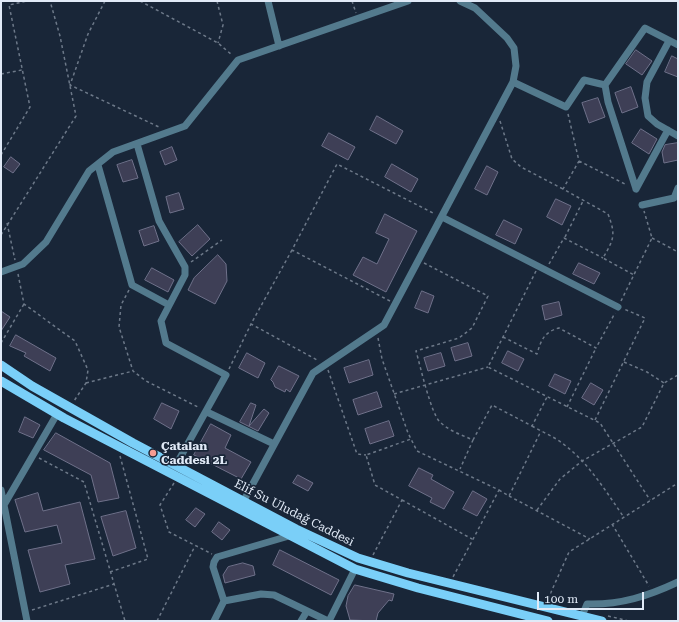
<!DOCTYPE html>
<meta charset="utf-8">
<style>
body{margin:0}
#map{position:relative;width:679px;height:622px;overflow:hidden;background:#192638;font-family:"Roboto Serif",serif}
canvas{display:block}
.frame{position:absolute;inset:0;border:2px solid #e1eaf7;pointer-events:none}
.scale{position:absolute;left:537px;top:592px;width:107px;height:18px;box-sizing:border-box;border:2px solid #e1eaf7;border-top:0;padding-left:5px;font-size:12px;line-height:14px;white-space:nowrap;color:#e1eaf7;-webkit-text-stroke:3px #192638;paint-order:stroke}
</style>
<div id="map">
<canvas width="679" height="622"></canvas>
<div class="frame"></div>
<div class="scale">100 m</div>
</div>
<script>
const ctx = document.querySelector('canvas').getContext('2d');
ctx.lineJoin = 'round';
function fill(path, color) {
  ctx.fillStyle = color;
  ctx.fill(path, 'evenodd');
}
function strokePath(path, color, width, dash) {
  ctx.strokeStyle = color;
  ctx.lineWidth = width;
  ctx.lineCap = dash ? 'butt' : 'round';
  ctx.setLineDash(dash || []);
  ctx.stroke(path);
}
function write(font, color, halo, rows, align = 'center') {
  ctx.font = font + ' "Roboto Serif",serif';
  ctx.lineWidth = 3.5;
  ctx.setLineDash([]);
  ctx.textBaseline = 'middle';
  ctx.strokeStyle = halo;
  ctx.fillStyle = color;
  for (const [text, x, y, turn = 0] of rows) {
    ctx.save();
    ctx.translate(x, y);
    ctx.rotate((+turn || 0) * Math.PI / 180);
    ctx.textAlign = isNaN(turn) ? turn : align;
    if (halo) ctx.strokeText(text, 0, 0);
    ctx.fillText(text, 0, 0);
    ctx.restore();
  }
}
const building = new Path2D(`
 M636,50L652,61L642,75L626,64Z
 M672,56L678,59V77L665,72Z
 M631,87L638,107L622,113L615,93Z
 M598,98L605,117L589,123L582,103Z
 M377,116L403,131L396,144L370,130Z
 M641,129L657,139L649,154L632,143Z
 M329,133L355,147L348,160L322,146Z
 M678,143V160L664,163L662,152L665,145Z
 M172,147L177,160L165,165L160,152Z
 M11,157L20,164L13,173L4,167Z
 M132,160L138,178L123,182L117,165Z
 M392,164L418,179L411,192L385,177Z
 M487,166L498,172L487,195L475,189Z
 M179,193L184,209L170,213L166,197Z
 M556,199L571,206L562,225L547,217Z
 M385,214L417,231L386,292L353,275L363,257L377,264L389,239L376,233Z
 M504,220L522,229L515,244L496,235Z
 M198,225L210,239L192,256L179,242Z
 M154,226L159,241L144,246L139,231Z
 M218,255L226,264L227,281L215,304L188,290L194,278Z
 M579,263L600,273L594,284L573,274Z
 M152,268L174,280L168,292L145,280Z
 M422,291L434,296L428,313L415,308Z
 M559,302L562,315L545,320L542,306Z
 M1,311L10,317L1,331Z
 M16,335L56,358L50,371L24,356L26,353L10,346Z
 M468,343L472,356L455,361L451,348Z
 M508,351L524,359L518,371L502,363Z
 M247,353L265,363L258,378L239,368Z
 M441,353L445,366L428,371L424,358Z
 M369,360L373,375L349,383L344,368Z
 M279,366L299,376L290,392L286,389L285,392L275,387L273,382L271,380Z
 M555,374L571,381L565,394L549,386Z
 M591,383L603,390L594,405L582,398Z
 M377,392L382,407L358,415L353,400Z
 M162,403L179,411L171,429L154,419Z
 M251,403L256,405L249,426L264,409L269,413L258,431L240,422Z
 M25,417L40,425L33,438L19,432Z
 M389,421L394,436L370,444L365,429Z
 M211,424L231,435L225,448L251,462L241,479L194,455Z
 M56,433L110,463L119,498L98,502L91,475L44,450Z
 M419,468L433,475L431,479L454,492L444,509L430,502L432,498L409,486Z
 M298,475L313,483L308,491L293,483Z
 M473,491L487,499L477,516L463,509Z
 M38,493L43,511L80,502L95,559L65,565L70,584L40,592L28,550L62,543L57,525L25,532L15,500Z
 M196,508L205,514L195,527L186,520Z
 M126,511L136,548L113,556L101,517Z
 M219,522L230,530L222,540L212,532Z
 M280,550L339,580L331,595L273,565Z
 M243,563L253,566L255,575L225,583L223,575L228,567Z
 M355,585L394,594L392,601L389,600L378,613L376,621L350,620L346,606L348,596Z`);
fill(building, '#3e3f56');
strokePath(building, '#6f718a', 1);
strokePath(new Path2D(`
 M105,1L88,34L70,85L159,127
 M140,1L218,43L232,55
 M217,1L223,25L218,43
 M352,1L356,13
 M1,74L22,70
 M568,114L579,161L563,189L608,214C616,235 614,239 603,258L634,275
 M500,121L512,159L521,167L563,189
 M1,155L30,107L9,5L27,1
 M579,161L627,185
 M7,223L15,260
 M1,235L76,116L60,36L50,1
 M565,237L583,201
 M652,238L678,252
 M292,250L251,324L319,361
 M191,262L222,240
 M424,263L488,296L472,328L459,338L416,351C420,365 431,414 440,422C449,431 462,435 473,440L460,469
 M549,264L564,238L603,258
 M536,271L488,367L600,423L650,500
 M18,274L24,304L75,341L88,370L86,383L74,401
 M129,290L121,305L119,327L133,371L146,381L200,408
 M390,301L292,250L337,164L435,214
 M621,301L652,238L644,211
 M503,337L537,354C541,340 544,332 559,328L596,348L615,313
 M378,338L382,359L408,433L417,451L499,490L453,577
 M1,343L24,304
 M624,362L647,372L664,383
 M229,369L251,324
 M328,370L357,454L366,455
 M86,383L133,371
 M394,394L488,367
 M567,407L596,348
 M595,420L645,318L624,309
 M532,426C542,432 553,436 562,443C588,462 605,490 623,516
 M473,440L492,405L532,426L547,397
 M39,458L84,482L125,621
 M174,483L160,505L169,532L212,554
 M499,490L509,496L541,431
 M509,496L590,539
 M402,500L472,539
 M537,510L560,479L582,461L642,427L664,383L678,375
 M612,524L649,586
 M373,555L402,500L375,485L366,455L411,439
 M110,572L148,559L120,456
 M548,599L569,552L678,483
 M32,610L114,584
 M608,616L629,621
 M157,621L195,546`), '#6d7989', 1.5, [3, 3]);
strokePath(new Path2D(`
 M268,1L279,46
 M669,41L647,82L645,98L648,116L657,124L678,136
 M513,82L566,107L584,80L605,85L645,28L678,45
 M605,85L608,102L636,189
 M137,144L159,221L185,267V275L161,321L166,343L226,375L176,465
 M98,165L132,285L169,305
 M636,189L668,130
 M642,205L674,198L678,188
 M442,217L618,307
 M1,272L23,264L46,242L89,171L113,152L185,126L238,60L408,1
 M207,412L274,444
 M1,490L27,621
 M243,502L313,373L384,325L513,82L516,66L514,48L507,38L475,8L460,1
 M4,505L57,414
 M224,601L261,594L274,595L328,621
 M582,616L587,604C621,605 648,596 678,582
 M214,621L224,601L213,567L214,562L217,557L289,536
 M301,621L307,611
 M329,621L355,569`), '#537a8d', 7);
strokePath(new Path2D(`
 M1,365L32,386L133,443L296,529L358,558L408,573L602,621
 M1,381L64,418L355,569L418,588L548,621`), '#7acff8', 9);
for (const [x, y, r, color] of [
 [153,453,4,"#f59c93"]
]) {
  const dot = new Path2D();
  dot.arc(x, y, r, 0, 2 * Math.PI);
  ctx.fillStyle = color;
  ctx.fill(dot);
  strokePath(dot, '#192638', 1.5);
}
write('bold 12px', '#e1eaf7', '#192638', [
 ["Çatalan",161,446],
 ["Caddesi 2L",161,460]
], 'left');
write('12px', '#e1eaf7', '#192638', [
 ["Elif Su Uludağ Caddesi",294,513,27]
]);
</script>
